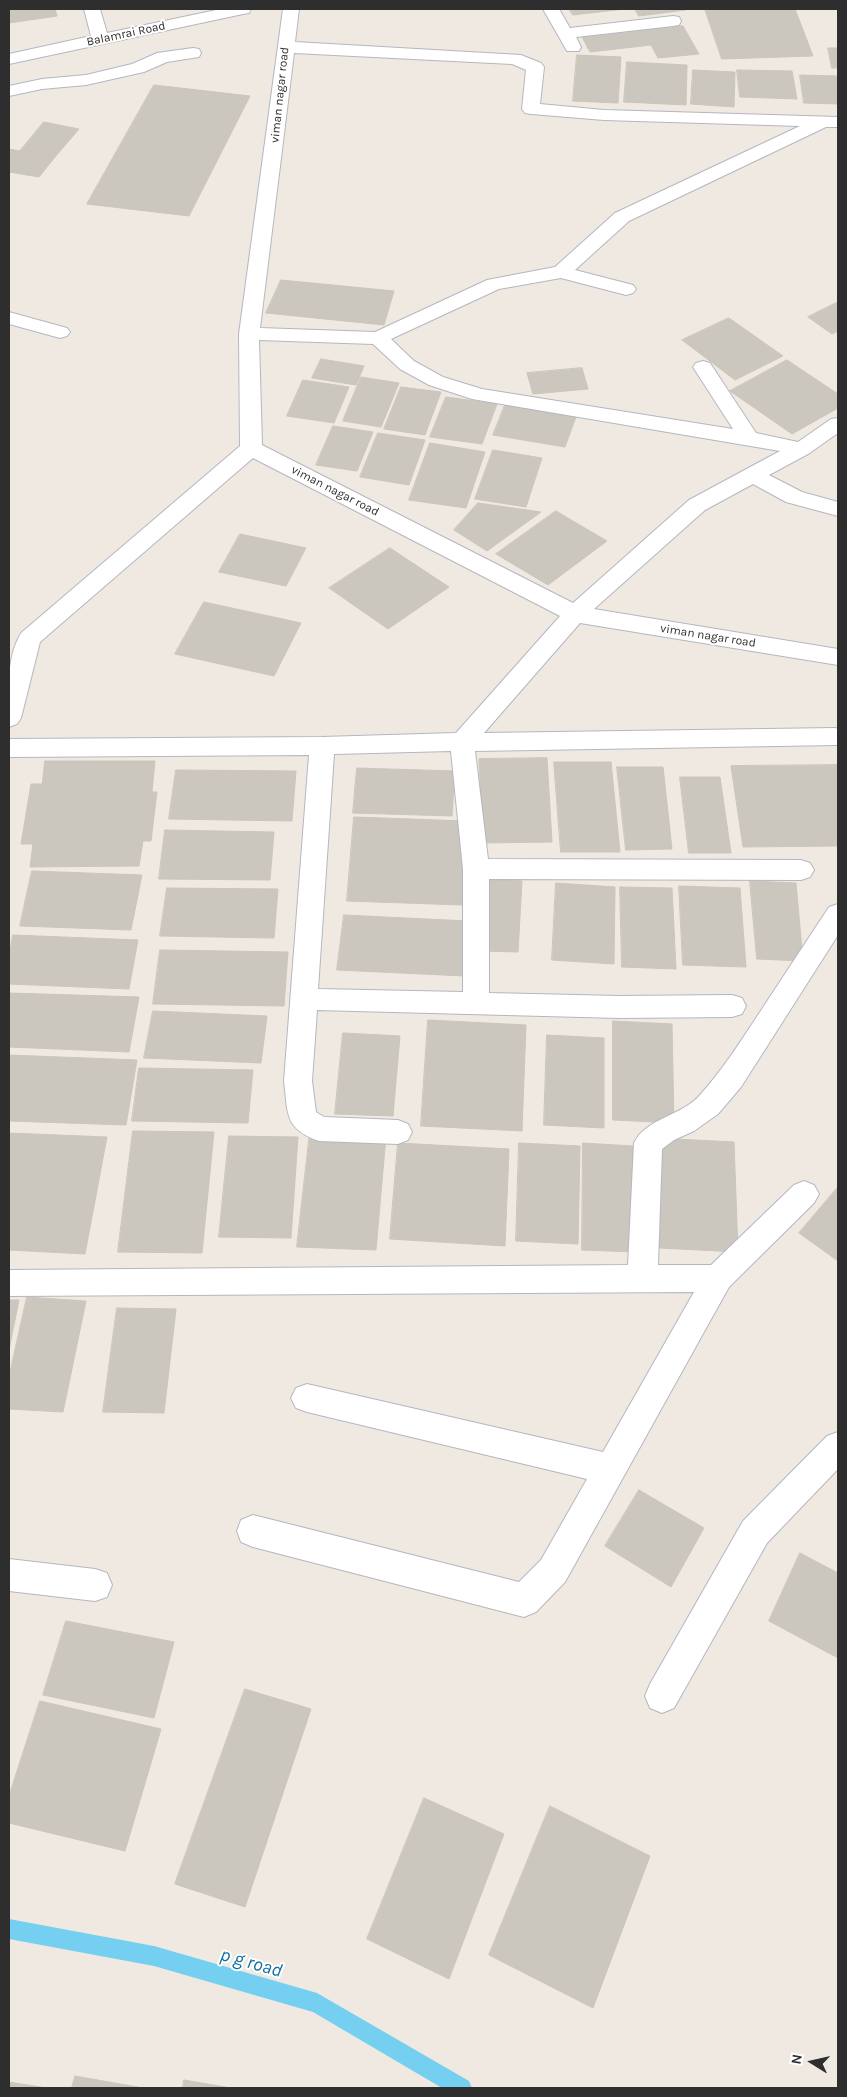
<!DOCTYPE html>
<style>
body{margin:0}
#map{position:relative;width:847px;height:2097px;overflow:hidden;background:#efe9e1;font-family:Karla,sans-serif}
canvas{display:block}
.frame{position:absolute;inset:0;border:10px solid #2e2e2e;pointer-events:none}
.north{position:absolute;left:787px;top:2037px;width:50px;height:50px;-webkit-text-stroke:4px #fff;paint-order:stroke;rotate:280deg;font-size:14px;font-weight:700;line-height:20px;text-align:center;color:#2e2e2e}
.north::after{content:'';display:block;margin:auto;width:18px;height:22px;background:#2e2e2e;clip-path:polygon(50% 0,100% 100%,50% 72%,0 100%)}
</style>
<div id="map">
<canvas width="847" height="2097"></canvas>
<div class="frame"></div>
<div class="north">N</div>
</div>
<script>
const ctx = document.querySelector('canvas').getContext('2d');
ctx.lineJoin = 'round';
function fill(path, color) {
  ctx.fillStyle = color;
  ctx.fill(path, 'evenodd');
}
function strokePath(path, color, width, dash) {
  ctx.strokeStyle = color;
  ctx.lineWidth = width;
  ctx.lineCap = dash ? 'butt' : 'round';
  ctx.setLineDash(dash || []);
  ctx.stroke(path);
}
function write(font, color, halo, rows, align = 'center') {
  ctx.font = font + ' Karla,sans-serif';
  ctx.lineWidth = 4;
  ctx.setLineDash([]);
  ctx.textBaseline = 'middle';
  ctx.strokeStyle = halo;
  ctx.fillStyle = color;
  for (const [text, x, y, turn = 0] of rows) {
    ctx.save();
    ctx.translate(x, y);
    ctx.rotate((+turn || 0) * Math.PI / 180);
    ctx.textAlign = isNaN(turn) ? turn : align;
    if (halo) ctx.strokeText(text, 0, 0);
    ctx.fillText(text, 0, 0);
    ctx.restore();
  }
}
fill(new Path2D(`
 M9,1919L154,1946L317,1993L469,2081L472,2088H442L313,2012L154,1966L9,1939Z`), '#75cff0');
const building = new Path2D(`
 M9,9H55L57,16L9,23Z
 M569,9H625L573,15Z
 M635,9H685L686,10L639,16Z
 M705,9H795L813,56L722,59Z
 M683,26L699,54L658,58L651,45L590,52L582,37Z
 M828,48H838V68H832Z
 M577,55L621,57L618,103L573,101Z
 M627,62L687,65L686,105L624,102Z
 M693,70L735,72L734,107L691,104Z
 M737,70L792,71L797,99L740,97Z
 M800,75L838,76V104L804,103Z
 M154,85L250,96L189,216L87,204Z
 M44,122L79,129L55,157L20,151Z
 M9,149L20,151L55,157L39,177L9,172Z
 M281,280L394,291L384,325L266,313Z
 M838,302V331L832,334L808,317Z
 M729,318L783,356L735,380L682,340Z
 M321,359L364,366L356,385L312,378Z
 M787,360L838,394V408L792,434L730,391Z
 M582,368L588,389L533,394L527,373Z
 M361,377L399,383L381,427L343,421Z
 M303,380L349,387L334,423L287,416Z
 M401,387L441,392L425,435L384,429Z
 M446,397L497,404L482,444L430,437Z
 M505,405L576,417L565,447L493,435Z
 M333,426L373,432L357,471L316,465Z
 M378,433L425,440L409,485L360,477Z
 M430,443L485,452L466,508L409,500Z
 M493,450L542,458L526,507L475,499Z
 M478,503L541,512L487,551L454,530Z
 M556,511L607,541L548,585L496,554Z
 M240,534L306,548L286,586L219,572Z
 M390,548L449,587L388,629L329,588Z
 M204,602L301,623L274,676L175,654Z
 M547,758L552,842L483,843L479,759Z
 M45,761H155L152,792H157L151,841H143L139,866L30,867L33,844H21L31,784H42Z
 M554,762H611L620,852H561Z
 M838,765V846L743,847L731,766Z
 M617,767H663L672,849L626,850Z
 M357,768L455,771L452,816L353,813Z
 M176,770L296,771L292,821L169,819Z
 M680,777H720L731,853H689Z
 M354,817L466,821L462,905L347,901Z
 M165,830L274,832L270,880L159,879Z
 M32,871L142,875L131,930L20,926Z
 M487,879L522,881L518,952L481,951Z
 M750,881L796,883L803,961L757,959Z
 M556,883L615,887L614,964L552,960Z
 M679,886L740,888L746,967L683,965Z
 M620,887L672,888L676,969L622,967Z
 M167,888L278,889L274,938L160,936Z
 M344,915L468,921L464,976L337,970Z
 M13,935L138,940L129,989L9,984V957Z
 M160,950L288,952L284,1006L153,1004Z
 M9,993L139,997L129,1052L9,1047Z
 M153,1011L267,1016L261,1063L144,1058Z
 M428,1020L526,1025L522,1131L421,1126Z
 M613,1021L672,1024L674,1123L613,1120Z
 M343,1033L400,1036L393,1116L335,1114Z
 M547,1035L604,1038V1128L544,1125Z
 M9,1055L137,1060L126,1125L9,1121Z
 M139,1068L253,1070L248,1123L132,1121Z
 M133,1131L214,1132L202,1253L118,1252Z
 M310,1132L386,1136L376,1250L297,1247Z
 M9,1133L107,1137L85,1254L9,1250Z
 M229,1136L298,1137L291,1238L219,1237Z
 M657,1138L734,1142L738,1252L659,1248Z
 M398,1143L509,1149L505,1246L390,1239Z
 M519,1143L580,1146L578,1244L516,1241Z
 M583,1143L633,1146L634,1252L582,1250Z
 M838,1187V1261L799,1233Z
 M27,1297L86,1301L63,1412L9,1409V1377Z
 M9,1300H19L9,1350Z
 M117,1308L176,1309L164,1413L103,1412Z
 M639,1490L704,1528L671,1587L605,1546Z
 M800,1553L838,1573V1658L769,1621Z
 M66,1621L174,1642L154,1718L43,1695Z
 M245,1689L311,1709L245,1907L175,1884Z
 M40,1701L161,1729L125,1851L9,1823V1796Z
 M424,1798L504,1834L449,1979L367,1939Z
 M550,1806L650,1856L593,2008L489,1955Z
 M75,2076L143,2088H72Z
 M184,2080L231,2088H183Z
 M9,2082L47,2088H9Z`);
fill(building, '#cbc7bf');
strokePath(building, '#cbc5ba', 1);
const minor = new Path2D(`
 M84,9H100L107,33L221,9H251L249,13L243,14L9,64V54L91,36Z
 M283,9H299L295,42L521,55L541,63L544,67L540,104L604,110L838,117V127H826L629,221L575,270L633,285L636,289L633,293L626,295L561,278L499,289L391,339L414,361L443,377L482,389L733,429L693,367L696,363L703,361L710,363L756,433L798,442L831,419L838,418V433L808,454L769,475L802,492L838,502V516L786,502L753,484L705,510L594,609L838,649V665L580,623L484,733L835,728L838,729V745L475,751L488,859L801,860L810,863L814,870L810,877L801,880L489,879V993L619,996L732,995L742,998L746,1006L742,1014L732,1017L619,1018L317,1010L312,1081L316,1112L324,1117L398,1120L408,1124L412,1132L408,1140L398,1144L319,1141C284,1129 288,1113 284,1081L309,755L9,757V739L322,737L456,733L560,616L253,458L40,642L21,718L17,724L9,727C9,696 5,660 21,633L240,446L239,334ZM294,53L512,64L526,70L522,109L525,113L531,114L604,120L800,126L615,213L555,267L487,280L375,332L260,328ZM259,340L373,344L400,369L429,385L472,399L780,451L689,500L573,603L262,445ZM451,751L463,869V992L318,989L334,754Z
 M543,9H559L570,28L673,16L679,17L681,21L679,25L673,26L576,37L581,47L579,51H567Z
 M193,48L199,49L201,53L199,57L167,62L144,72L86,85L42,89L9,96V86L42,79L86,75L132,64L157,53Z
 M9,312L67,328L70,332L67,336L60,338L9,324Z
 M838,904V935L741,1087L718,1114L694,1131L674,1140L662,1149L658,1265H711L794,1185L804,1181L814,1185L819,1194L814,1203L729,1287L565,1582L536,1612L524,1617L253,1547L241,1542L237,1531L241,1520L253,1515L519,1582L541,1560L587,1479L307,1412L296,1408L291,1398L296,1388L307,1384L603,1452L694,1292L9,1296V1270L628,1265L634,1143C646,1118 682,1116 700,1095C723,1069 741,1041 760,1012C783,977 806,942 829,907Z
 M838,1432V1469L767,1543L674,1708L662,1713L650,1708L645,1696L650,1684L743,1521L827,1436Z
 M9,1559L95,1569L107,1573L112,1585L107,1597L95,1601L9,1591Z`);
strokePath(minor, '#b4b7c1', 2);
fill(minor, '#fff');
write('12px', '#2e2e2e', '#fff', [
 ["Balamrai Road",126,34,-12],
 ["viman nagar road",280,95,-84],
 ["viman nagar road",335,491,27],
 ["viman nagar road",708,636,9]
]);
write('italic 19px', '#0d6fa3', '#fff', [
 ["p g road",251,1963,16]
]);
</script>
